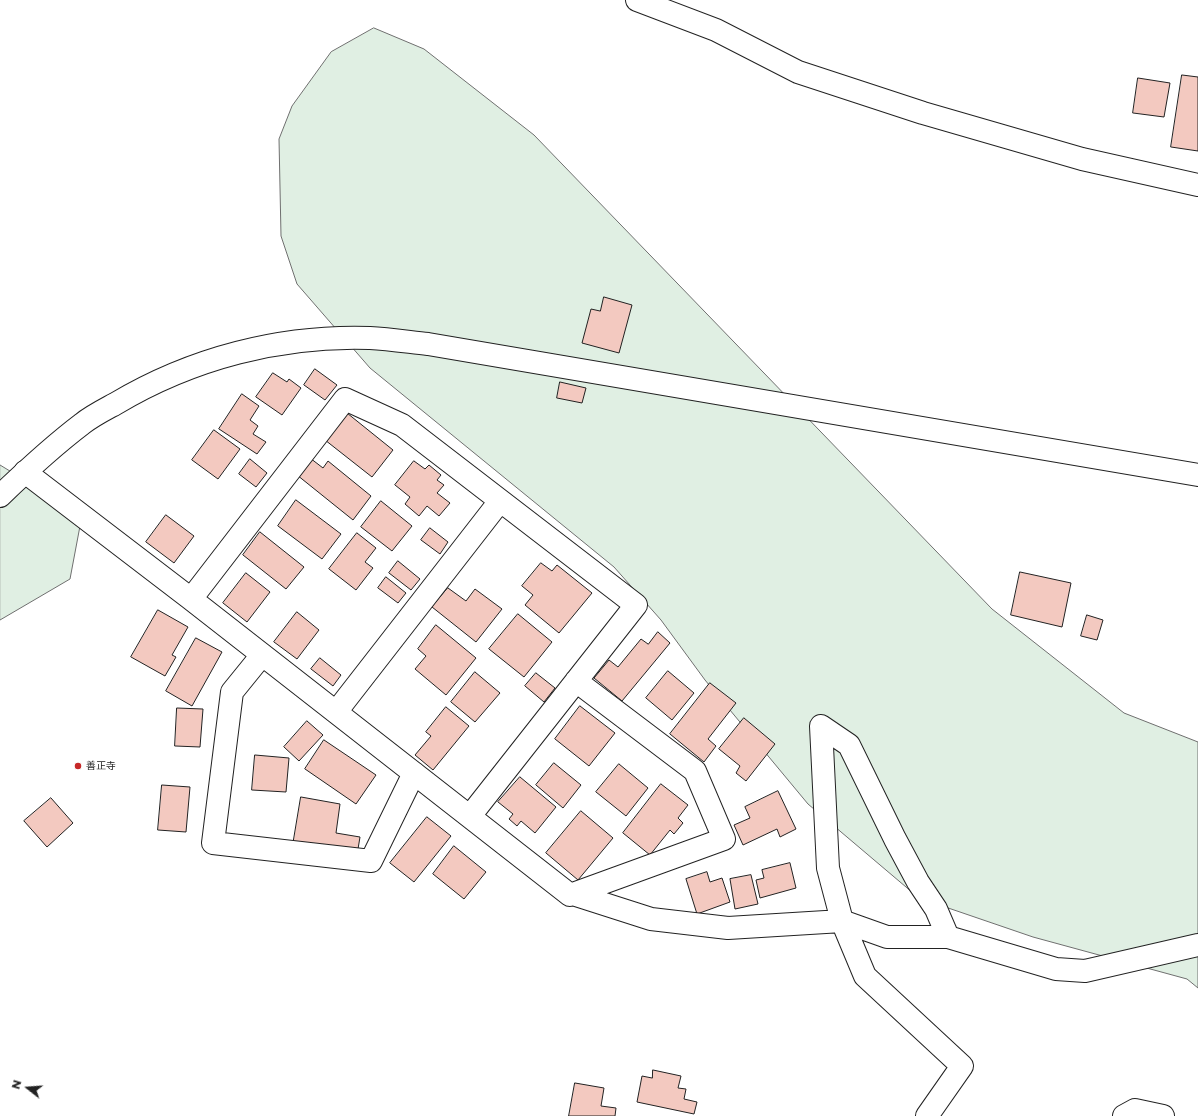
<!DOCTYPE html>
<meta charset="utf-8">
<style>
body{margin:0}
#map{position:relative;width:1198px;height:1116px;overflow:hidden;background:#fff;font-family:Montserrat,sans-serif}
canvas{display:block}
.north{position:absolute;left:8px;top:1068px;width:40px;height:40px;-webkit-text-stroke:3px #fff;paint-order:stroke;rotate:287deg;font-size:11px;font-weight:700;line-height:16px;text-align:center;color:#222}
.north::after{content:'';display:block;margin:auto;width:14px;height:18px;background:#222;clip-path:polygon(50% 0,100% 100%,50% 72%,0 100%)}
</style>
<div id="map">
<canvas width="1198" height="1116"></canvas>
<div class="north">N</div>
</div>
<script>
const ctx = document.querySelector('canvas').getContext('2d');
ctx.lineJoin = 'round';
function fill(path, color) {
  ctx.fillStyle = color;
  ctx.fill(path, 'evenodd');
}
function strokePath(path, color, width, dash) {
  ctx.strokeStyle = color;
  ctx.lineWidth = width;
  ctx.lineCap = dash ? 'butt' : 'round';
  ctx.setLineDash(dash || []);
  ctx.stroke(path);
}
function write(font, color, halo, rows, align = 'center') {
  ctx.font = font + ' Montserrat,"Noto Sans JP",sans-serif';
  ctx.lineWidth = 3;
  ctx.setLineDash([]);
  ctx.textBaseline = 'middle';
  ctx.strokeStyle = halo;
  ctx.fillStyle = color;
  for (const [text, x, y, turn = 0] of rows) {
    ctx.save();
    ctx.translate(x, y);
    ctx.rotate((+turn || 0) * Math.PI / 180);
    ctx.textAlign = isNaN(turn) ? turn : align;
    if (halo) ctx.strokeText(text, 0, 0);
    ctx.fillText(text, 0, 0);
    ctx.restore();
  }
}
const green = new Path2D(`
 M374,28L424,49L534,135L992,609L1124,713L1198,742V988L1187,979L1033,937L919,898L808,804L705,680L661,620L614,567L370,368L297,284L281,236L279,139L292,106L331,52Z
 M0,465L59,501L80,526L70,579L0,620Z`);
fill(green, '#e0efe3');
strokePath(green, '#6f6f6f', 1);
const building = new Path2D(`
 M1182,75L1198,77V151L1171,147Z
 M1138,78L1170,83L1164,117L1133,113Z
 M604,297L632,305L619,353L582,343L591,309L600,311Z
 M315,369L337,385L325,400L304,385Z
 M273,373L287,382L289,379L301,388L282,415L256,397Z
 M560,382L586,388L582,403L557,398Z
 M242,394L259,406L250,420L258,426L253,434L266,442L257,454L219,429Z
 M347,413L393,450L372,477L325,440Z
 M214,430L240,449L218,479L192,460Z
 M310,458L323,468L328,461L371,496L353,520L297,475Z
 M250,459L267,473L256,487L239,474Z
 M414,461L425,469L429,465L441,475L437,480L444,485L437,493L450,503L439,516L427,506L419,516L405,504L410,497L395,485Z
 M296,500L341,534L322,559L278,526Z
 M381,501L412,526L392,551L361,527Z
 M166,515L194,536L174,563L146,542Z
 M430,528L448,542L440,554L421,540Z
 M260,532L304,567L286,589L243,555Z
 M357,533L376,548L365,562L373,568L356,590L329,569Z
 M398,561L420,579L411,590L389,573Z
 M541,563L552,571L557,565L592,593L559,633L525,605L533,595L522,586Z
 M1020,572L1071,583L1062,627L1011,615Z
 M246,573L270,592L247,622L223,603Z
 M386,577L406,593L398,603L378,588Z
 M448,588L466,601L475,589L502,609L476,642L432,607Z
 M158,610L188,627L172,655L176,657L165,676L131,657Z
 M297,612L319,630L297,659L274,642Z
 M518,614L552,642L524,677L489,649Z
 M1087,615L1103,620L1097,640L1081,636Z
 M436,625L476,658L446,695L415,669L426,656L418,649Z
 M658,632L670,643L622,701L594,678L609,660L618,667L641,639L648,644Z
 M196,638L222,652L192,706L166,691Z
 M320,658L341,675L333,686L311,669Z
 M668,671L694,693L672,720L646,698Z
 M475,672L500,693L475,722L451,702Z
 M536,673L555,688L544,702L525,686Z
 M710,683L736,703L708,739L716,746L704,762L670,734Z
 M580,706L615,733L589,766L555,739Z
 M446,707L469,726L433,770L415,755L431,736L426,732Z
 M177,708L203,709L200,747L175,746Z
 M744,718L775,744L746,781L736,773L740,766L719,749Z
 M307,721L323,735L299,761L284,747Z
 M324,740L376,775L356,804L305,769Z
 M255,755L289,758L286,792L252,790Z
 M554,763L581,785L563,808L536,785Z
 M619,764L648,788L626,816L596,792Z
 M520,777L556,807L535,833L521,821L517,826L509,819L513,814L498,802Z
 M661,784L688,805L678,818L683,823L674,834L670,830L650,855L623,833Z
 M162,785L190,787L186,832L158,830Z
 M778,791L796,829L780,837L777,829L743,845L734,825L750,818L745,807Z
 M301,797L340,804L336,833L360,837L357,855L293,845Z
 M51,798L73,823L47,847L24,821Z
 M581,811L613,838L578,880L546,853Z
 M427,817L451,836L414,882L390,863Z
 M454,846L486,872L464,899L433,874Z
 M790,863L796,888L760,898L756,880L764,878L762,870Z
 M707,872L710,882L722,878L730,902L697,914L686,879Z
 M751,875L758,904L735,909L730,879Z
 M653,1070L681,1076L678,1088L686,1089L684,1099L697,1102L694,1114L637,1102L642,1076L652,1078Z
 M575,1083L604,1088L601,1106L616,1108L615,1116H569Z`);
fill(building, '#f3c9c0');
strokePath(building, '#222', 1);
const minor = new Path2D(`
 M637,0L716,30L798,72L923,113L1082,159L1198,185
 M25,472L191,599L570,895L724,839L695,771L576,681
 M191,599L345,399L402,425L636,605L470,816
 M262,655L232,692L213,843L371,861L414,773
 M336,712L500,501
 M573,894L651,919L728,928L842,921L887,937H948
 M927,1116L962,1066L865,976L842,921L828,868L821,726L849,745L895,839L918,882L936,909L948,937L1056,969L1085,971L1198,945
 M1124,1116L1135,1110L1163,1116`);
const tertiary = new Path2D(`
 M0,496C26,471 53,446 82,424C92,416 104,410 115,404C192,358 281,335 370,338C389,339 409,342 428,344L1198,475`);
strokePath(minor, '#222', 24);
strokePath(tertiary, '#222', 24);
strokePath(minor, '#fff', 22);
strokePath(tertiary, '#fff', 22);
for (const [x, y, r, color] of [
 [78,766,4,"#c62828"]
]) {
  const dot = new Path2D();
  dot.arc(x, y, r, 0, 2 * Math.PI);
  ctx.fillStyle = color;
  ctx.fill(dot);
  strokePath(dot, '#fff', 1.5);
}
write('10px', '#222', '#fff', [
 ["善正寺",86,766]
], 'left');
</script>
